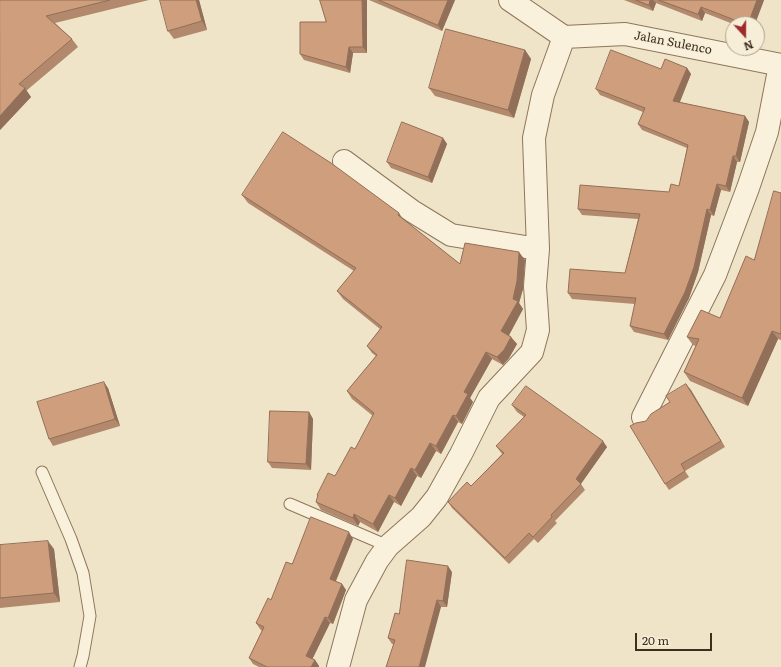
<!DOCTYPE html>
<style>
body{margin:0}
#map{position:relative;width:781px;height:667px;overflow:hidden;background:#f0e4c8;font-family:Literata,serif}
canvas{display:block}
.north{position:absolute;left:725px;top:16px;width:40px;height:40px;box-sizing:border-box;background:#f7eed8;border:1px solid #ada18e;border-radius:50%;rotate:159deg;font-size:11px;font-weight:700;line-height:16px;text-align:center;color:#3d2e20}
.north::after{content:'';display:block;margin:auto;width:14px;height:18px;background:#9e2a2b;clip-path:polygon(50% 0,100% 100%,50% 72%,0 100%)}
.scale{position:absolute;left:635px;top:633px;width:77px;height:18px;box-sizing:border-box;border:2px solid #3d2e20;border-top:0;padding-left:5px;font-size:12px;line-height:14px;white-space:nowrap;color:#3d2e20;-webkit-text-stroke:3px #f7eed8;paint-order:stroke}
</style>
<div id="map">
<canvas width="781" height="667"></canvas>
<div class="north">N</div>
<div class="scale">20 m</div>
</div>
<script>
const ctx = document.querySelector('canvas').getContext('2d');
ctx.lineJoin = 'round';
function strokePath(path, color, width, dash) {
  ctx.strokeStyle = color;
  ctx.lineWidth = width;
  ctx.lineCap = dash ? 'butt' : 'round';
  ctx.setLineDash(dash || []);
  ctx.stroke(path);
}
function fill(path, color) {
  ctx.fillStyle = color;
  ctx.fill(path, 'evenodd');
}
function write(font, color, halo, rows, align = 'center') {
  ctx.font = font + ' Literata,serif';
  ctx.lineWidth = 3;
  ctx.setLineDash([]);
  ctx.textBaseline = 'middle';
  ctx.strokeStyle = halo;
  ctx.fillStyle = color;
  for (const [text, x, y, turn = 0] of rows) {
    ctx.save();
    ctx.translate(x, y);
    ctx.rotate((+turn || 0) * Math.PI / 180);
    ctx.textAlign = isNaN(turn) ? turn : align;
    if (halo) ctx.strokeText(text, 0, 0);
    ctx.fillText(text, 0, 0);
    ctx.restore();
  }
}
const lane = new Path2D(`
 M42,472L71,539L83,573L90,616L83,656L80,667
 M290,504L388,546`);
const street = new Path2D(`
 M510,0L564,37
 M564,37L625,34L781,65
 M344,161L412,211L451,235L538,249
 M643,417L715,275L748,188L767,132L780,65
 M338,667L356,600L377,561L388,546L421,517L437,497L461,454L489,398L532,352L538,330L535,286L538,249L534,138L543,95L564,37`);
strokePath(lane, '#8d765c', 13);
strokePath(street, '#8d765c', 24);
strokePath(lane, '#faf1dc', 11);
strokePath(street, '#faf1dc', 22);
fill(new Path2D(`
 M0,0H149L55,23L72,39L78,47L26,91L31,97L0,130Z
 M199,0L207,30L174,39L168,31Z
 M320,0H367V53H353L350,73L304,60L300,54L326,22Z
 M369,0H455L442,31Z
 M624,0H764L755,24H733L705,13L702,21L656,3L653,11Z
 M525,50L531,59L514,118L435,96L429,88Z
 M687,68L691,74L679,102L745,116L749,122L740,162H737L730,192L721,190L714,216L711,215L698,272L689,298L668,340L634,332L630,326L635,304L572,299L568,293L625,273L638,219L582,215L578,209L669,192L679,186L687,148L642,130L638,124L643,112L600,95L596,89L661,69Z
 M443,138L447,144L432,183L391,168L387,162Z
 M781,193V340L778,339L748,406L690,381L684,372L696,346L693,345L687,337L720,318L754,260Z
 M242,195L403,219L460,264L525,260L523,289L519,303L523,309L509,335L517,344L509,358L503,365L492,359L470,398L473,402L462,424L458,422L441,454L436,451L421,478L417,476L401,506L394,502L378,532L360,522L358,526L321,510L316,502L318,496L317,495L335,476L355,449L373,416L352,399L347,391L376,356L372,353L367,346L380,329L343,299L337,291L354,271L248,203Z
 M686,384L725,447L685,471L689,477L669,490L665,484L646,421L670,402Z
 M108,388L120,426L53,446L49,439Z
 M512,405L607,447L581,484L585,490L555,521L557,523L538,543L534,539L509,564L452,508L448,502L471,486L502,454L496,446L524,417L517,412Z
 M309,412L313,419L311,470L272,468L268,462Z
 M353,539L336,581L342,584L346,590L333,624L330,623L312,659L315,660L319,666V667H259L253,664L249,658L262,631L260,629L256,623L271,600L292,564Z
 M0,545L54,549L60,602L0,608Z
 M452,572L447,607H441L394,644H392L388,638L399,614Z`), '#b2896c');
fill(new Path2D(`
 M196,0H199L207,30L202,21Z
 M362,0H367V53L363,47Z
 M448,0H455L442,31L438,25Z
 M650,0H653L656,3L653,11L649,5Z
 M757,0H764L755,24H748Z
 M701,7L705,13L702,21L698,14Z
 M349,47L353,53L350,73L346,67Z
 M525,50L531,59L514,118L508,110Z
 M687,68L691,74L678,107L673,101Z
 M25,88L31,97L0,130V116Z
 M745,116L749,122L740,162L736,156Z
 M443,138L447,144L432,183L428,177Z
 M733,156L737,162L730,192L726,186Z
 M717,184L721,190L714,216L710,210Z
 M707,209L711,215L698,272L689,298L668,340L664,334Z
 M399,213L404,221L398,215Z
 M519,252L525,260L523,289L519,303L523,309L507,339L501,331L513,299Z
 M772,331L778,339L748,406L742,398Z
 M511,337L517,344L509,358L503,365L497,357Z
 M486,352L492,359L470,398L473,402L462,424L456,416L464,392Z
 M104,382L108,388L120,426L115,419Z
 M686,384L691,390L725,447L721,441Z
 M309,412L313,419L311,470L306,464Z
 M453,415L458,422L441,454L436,446Z
 M603,441L607,447L580,485L576,479Z
 M430,443L436,451L421,478L415,470Z
 M411,468L417,476L401,506L395,498Z
 M389,495L394,502L378,532L373,524Z
 M354,514L360,522L358,526L353,518Z
 M349,532L353,539L334,585L330,579Z
 M48,541L54,549L60,602L54,593Z
 M448,566L452,572L447,607L443,601Z
 M342,584L346,590L333,624L328,618Z
 M437,600L441,607L425,667H419Z
 M325,617L330,623L311,662L306,656Z
 M315,660L319,666V667H311Z`), '#916f58');
const building = new Path2D(`
 M0,0H110L46,16L72,39L19,84L25,88L0,116Z
 M160,0H196L202,21L168,31Z
 M320,0H362L363,47H349L346,67L300,54V22H326Z
 M379,0H448L438,25Z
 M636,0H650L649,5Z
 M659,0H757L748,24H745L701,7L698,14Z
 M446,29L525,50L508,110L429,88Z
 M611,50L661,69L665,59L687,68L673,101L745,116L736,156H733L726,186L717,184L710,210L707,209L694,267L685,292L664,334L630,326L636,298L568,293L570,269L625,273L640,214L578,209L580,185L669,192L671,184L679,186L688,145L638,124L645,108L596,89Z
 M402,122L443,138L428,177L387,162Z
 M283,132L331,163L399,213L398,215L460,264L465,243L519,252L517,281L513,299L518,301L501,331L511,337L504,350L497,357L486,352L464,392L468,394L456,416L453,415L436,446L430,443L415,470L411,468L395,498L389,495L373,524L354,514L353,518L316,502L318,495H317L328,473L335,476L351,447L355,449L374,413L347,391L377,355L367,346L382,327L337,291L356,268L242,195Z
 M774,191L781,193V334L772,331L742,398L684,372L699,339L687,337L701,310L720,318L746,256L754,260Z
 M104,382L115,419L49,439L37,402Z
 M686,384L721,441L681,464L685,471L665,484L630,426L636,423L646,421L651,414L670,402L666,396Z
 M526,386L603,441L576,479L581,484L551,515L552,517L533,537L529,533L505,558L448,502L467,482L471,486L504,453L496,446L526,415L512,405Z
 M270,411L309,412L306,464L268,462Z
 M311,517L349,532L330,579L342,584L328,618L325,617L306,656L315,660L311,667H267L249,658L264,627L256,623L268,598L271,600L286,562L292,564Z
 M48,541L54,593L0,598V545Z
 M407,560L448,566L443,601L437,600L419,667H386L395,640L388,638L395,613L399,614Z`);
fill(building, '#cf9f7d');
strokePath(building, '#916f58', 1);
write('12px', '#3d2e20', '#f7eed8', [
 ["Jalan Sulenco",673,43,11]
]);
</script>
